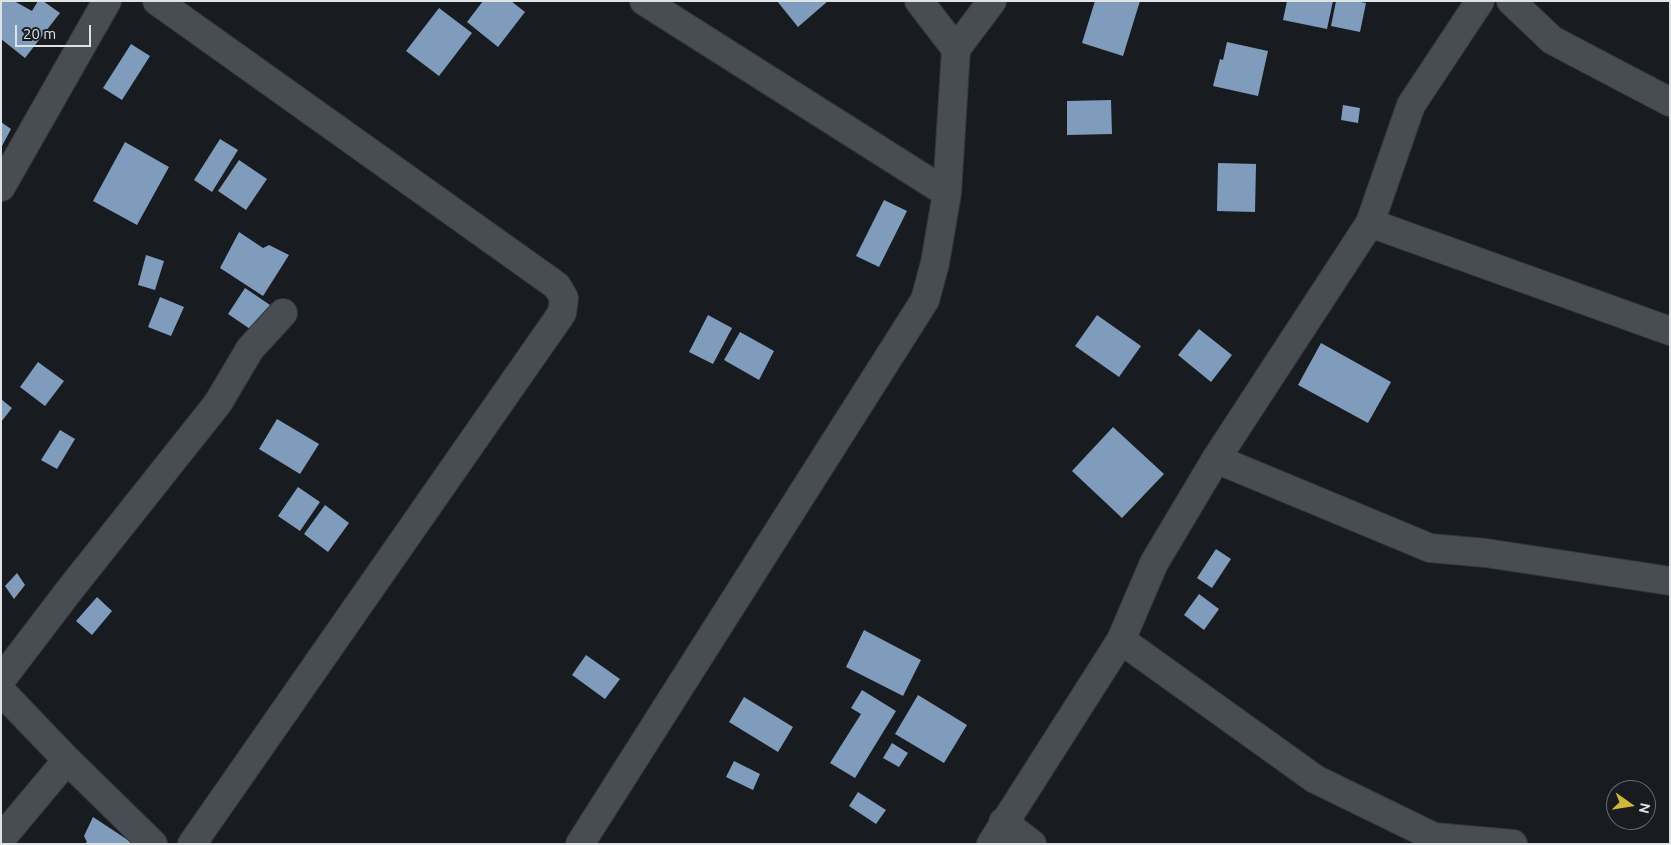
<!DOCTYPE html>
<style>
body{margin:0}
#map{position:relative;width:1671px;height:845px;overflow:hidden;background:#181c21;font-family:Ubuntu,sans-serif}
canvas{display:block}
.frame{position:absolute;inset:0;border:2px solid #e0e3e6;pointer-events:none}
.north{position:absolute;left:1606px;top:780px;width:50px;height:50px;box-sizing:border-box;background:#181c21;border:1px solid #686c70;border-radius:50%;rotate:103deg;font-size:14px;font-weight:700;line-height:20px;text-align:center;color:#e0e3e6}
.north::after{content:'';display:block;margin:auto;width:18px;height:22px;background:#cfb837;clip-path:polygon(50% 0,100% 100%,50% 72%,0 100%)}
.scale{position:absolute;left:15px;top:25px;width:76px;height:22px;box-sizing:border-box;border:2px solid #e0e3e6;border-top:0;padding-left:6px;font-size:15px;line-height:18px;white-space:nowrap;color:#e0e3e6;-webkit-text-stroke:4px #181c21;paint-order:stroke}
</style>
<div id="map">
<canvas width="1671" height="845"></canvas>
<div class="frame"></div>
<div class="north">N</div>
<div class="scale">20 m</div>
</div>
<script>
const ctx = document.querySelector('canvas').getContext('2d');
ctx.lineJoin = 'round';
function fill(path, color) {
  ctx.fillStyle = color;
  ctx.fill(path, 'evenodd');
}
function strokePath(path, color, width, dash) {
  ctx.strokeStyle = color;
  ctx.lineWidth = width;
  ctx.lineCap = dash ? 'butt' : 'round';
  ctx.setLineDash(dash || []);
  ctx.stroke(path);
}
fill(new Path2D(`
 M1,1H14L32,11L38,1H43L60,13L25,58L1,39Z
 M483,1H511L525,12L498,47L467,22Z
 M777,1H828L798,27Z
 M1095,1H1140L1123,56L1082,43Z
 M1287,1H1333L1327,29L1283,20Z
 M1336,1H1355L1366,3L1360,32L1331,26Z
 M439,8L472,33L439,76L406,51Z
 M1227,42L1268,51L1258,96L1213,86L1220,59L1223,60Z
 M131,44L150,56L122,100L103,88Z
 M1111,100L1112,134L1067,135V101Z
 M1343,105L1360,108L1358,123L1341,120Z
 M1,122L11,129L1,148Z
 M220,139L238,150L212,192L194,180Z
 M125,142L169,167L137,225L93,201Z
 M239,160L267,179L246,210L218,191Z
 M1218,163L1256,164L1255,212L1217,211Z
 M884,200L907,211L879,267L856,256Z
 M239,232L263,248L269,245L289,255L263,296L220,268Z
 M146,255L164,261L155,290L138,285Z
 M245,288L273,307L256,333L228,314Z
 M160,297L184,307L171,336L148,327Z
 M708,315L732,328L713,364L689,352Z
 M1097,315L1141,346L1119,377L1075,346Z
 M1199,329L1232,355L1211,382L1178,355Z
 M740,332L774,351L759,380L724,360Z
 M1321,343L1391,382L1368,423L1298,385Z
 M38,362L64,381L45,406L20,387Z
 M1,399L12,408L1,422Z
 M277,419L319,444L300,474L259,449Z
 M1113,427L1164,474L1122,518L1072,471Z
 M60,430L75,439L57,469L41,460Z
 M298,487L320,502L300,531L278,516Z
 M325,505L349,523L328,552L304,534Z
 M1216,549L1231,559L1212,588L1197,578Z
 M17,573L25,585L14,599L5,586Z
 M1199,594L1219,609L1204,630L1184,615Z
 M97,597L112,611L92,635L76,621Z
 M864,630L921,660L903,696L846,667Z
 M586,655L620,679L605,699L572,675Z
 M862,690L896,711L855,778L830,763L861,714L851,708Z
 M918,695L967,725L944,763L895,734Z
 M744,697L793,727L778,752L729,722Z
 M892,743L908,753L899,767L883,758Z
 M734,761L760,774L753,790L726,777Z
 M858,792L886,810L876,824L849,806Z
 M93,817L134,844H85L87,842L84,836Z`), '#809cbd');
const minor = new Path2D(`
 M157,1L557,286L564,298L562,313L192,844
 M644,1L947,193
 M919,1L956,49
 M1511,1L1552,40L1670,102
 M1,187L107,1
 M1370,223L1670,331
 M1216,459L1430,548L1486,553L1670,581
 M1121,640L1315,779L1434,837L1513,844
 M1,680L68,592L218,403L250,349L283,313
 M1,691L67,760L153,844
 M1003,822L1032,844
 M1,839L67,760
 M580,844L925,300L935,263L947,193L956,49L992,1
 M991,844L1121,640L1154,563L1216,459L1370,223L1411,105L1480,1`);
strokePath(minor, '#34373a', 30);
strokePath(minor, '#484d53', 28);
</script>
